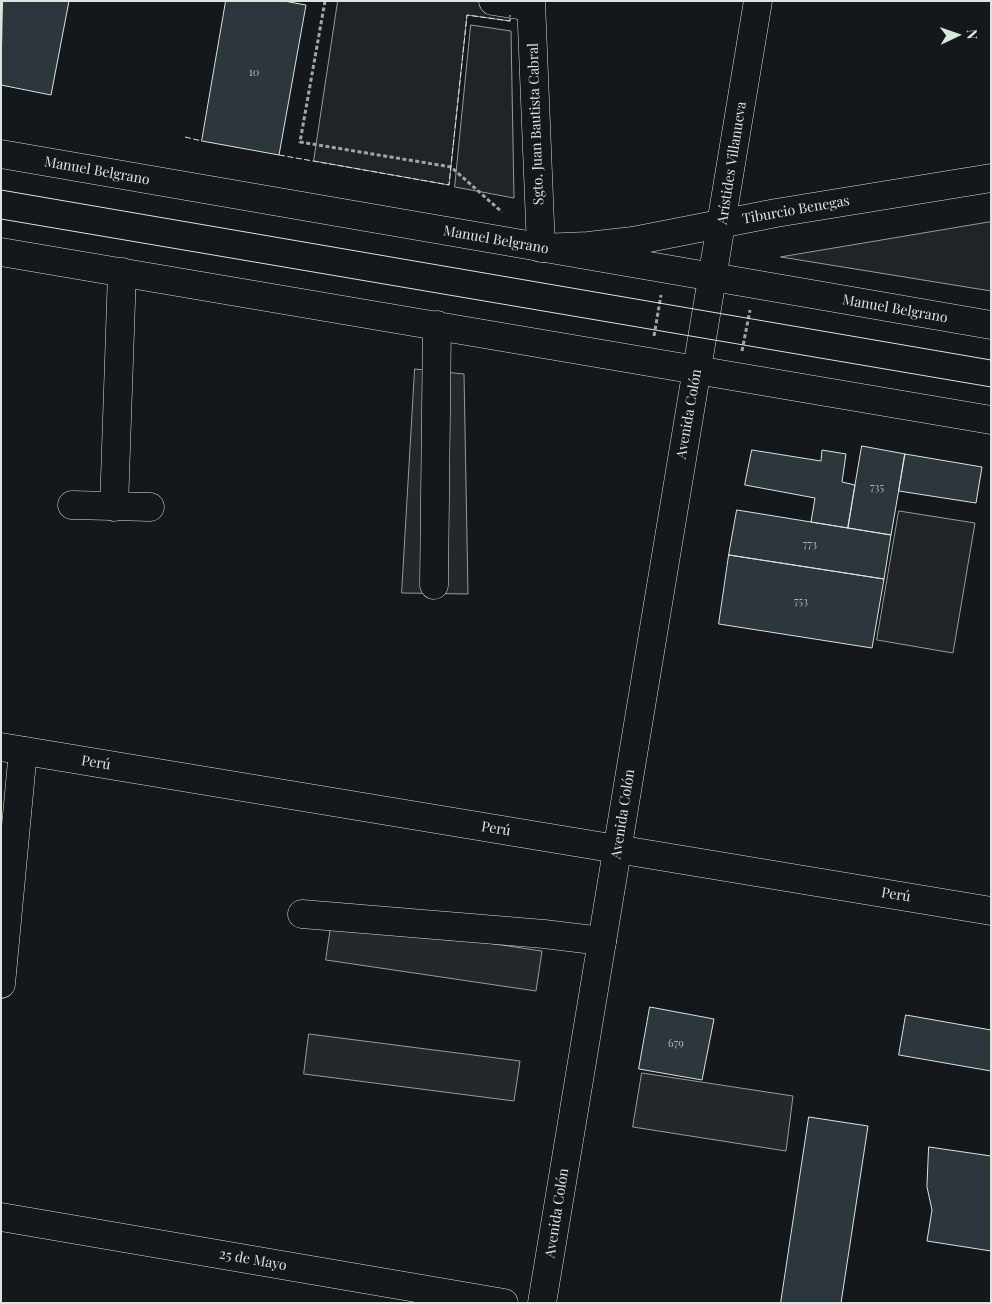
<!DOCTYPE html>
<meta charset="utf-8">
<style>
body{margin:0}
#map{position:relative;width:992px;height:1304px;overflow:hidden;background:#14181c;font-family:"Playfair Display",serif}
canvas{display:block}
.frame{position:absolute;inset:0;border:2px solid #d8e6dc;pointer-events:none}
.north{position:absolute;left:932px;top:10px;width:50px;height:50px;-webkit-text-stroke:4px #14181c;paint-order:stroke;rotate:87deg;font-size:14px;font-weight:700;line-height:20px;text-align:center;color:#d8e6dc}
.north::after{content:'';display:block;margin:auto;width:18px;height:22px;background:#d8e6dc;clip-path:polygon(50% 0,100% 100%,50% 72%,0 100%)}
</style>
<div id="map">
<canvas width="992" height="1304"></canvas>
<div class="frame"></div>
<div class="north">N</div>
</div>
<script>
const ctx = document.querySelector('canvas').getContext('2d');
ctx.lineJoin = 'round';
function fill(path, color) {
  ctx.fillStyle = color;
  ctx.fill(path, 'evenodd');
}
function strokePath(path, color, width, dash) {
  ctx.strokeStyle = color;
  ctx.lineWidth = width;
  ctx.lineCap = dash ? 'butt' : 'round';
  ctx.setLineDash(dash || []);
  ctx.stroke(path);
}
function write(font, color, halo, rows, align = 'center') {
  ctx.font = font + ' "Playfair Display",serif';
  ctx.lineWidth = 4;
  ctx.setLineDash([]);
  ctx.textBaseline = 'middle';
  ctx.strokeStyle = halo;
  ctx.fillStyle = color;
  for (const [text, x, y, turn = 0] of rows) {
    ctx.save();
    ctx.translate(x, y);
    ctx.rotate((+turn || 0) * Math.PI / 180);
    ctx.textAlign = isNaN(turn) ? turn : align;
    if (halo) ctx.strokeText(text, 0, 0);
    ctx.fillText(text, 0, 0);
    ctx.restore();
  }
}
const green = new Path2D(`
 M338,1H510V21L467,15L449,185L314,161Z
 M471,25L511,31L514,198L455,187Z
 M991,222V291L781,257Z
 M899,511L975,523L953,653L877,640Z`);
fill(green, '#202428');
strokePath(green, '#939e99', 1);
const parking = new Path2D(`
 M415,369L464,374L468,594L402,593Z
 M332,920L542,951L536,991L326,960Z
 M309,1034L520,1061L514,1101L304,1074Z
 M642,1073L793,1096L786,1151L633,1127Z`);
fill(parking, '#24282b');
strokePath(parking, '#939e99', 1);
const building = new Path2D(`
 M3,1H69L51,95L1,85Z
 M226,1H284L306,5L279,155L202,141Z
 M862,446L905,454L891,535L848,528Z
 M752,450L821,461L822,450L846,454L842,482L855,485L848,528L811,522L815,498L745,485Z
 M905,454L982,467L976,503L899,491Z
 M737,510L891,535L884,579L729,555Z
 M729,555L884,579L872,648L719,624Z
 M650,1007L714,1019L702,1080L639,1069Z
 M906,1015L991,1030V1071L899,1055Z
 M809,1117L868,1126L841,1303H781Z
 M929,1147L991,1156V1251L927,1241L932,1210L927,1187Z`);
fill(building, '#2c363c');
strokePath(building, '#d8e6dc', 1);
const minor = new Path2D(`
 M493,1L531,7
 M531,1L541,248L588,246L633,241L776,213L991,178
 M1,252L991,420
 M713,277L991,325
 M72,505L150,507
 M114,507L122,272
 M434,585L437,325
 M302,914L544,934L602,941
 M1,984L23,751
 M1,1217L504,1303`);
const major = new Path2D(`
 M1,154L713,277
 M1,747L991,911
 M542,1303L758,1`);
strokePath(minor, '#d8e6dc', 29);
strokePath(major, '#d8e6dc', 29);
strokePath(new Path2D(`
 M325,1L300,142L451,167L502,212
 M654,336L661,295
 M742,351L750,310`), '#9da8a2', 3, [4, 2.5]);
strokePath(minor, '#14181c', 28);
strokePath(major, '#14181c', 28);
strokePath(new Path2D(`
 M1,190L991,360
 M1,219L991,387`), '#d8e6dc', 1);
strokePath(new Path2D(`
 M185,137L202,141
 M279,155L449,185L467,15L510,21V15`), '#d8e6dc', 1, [6, 2.5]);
write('11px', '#adbab4', null, [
 ["10",254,73],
 ["735",877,488],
 ["773",810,545],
 ["753",801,602],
 ["679",676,1044]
]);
write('14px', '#d8e6dc', '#14181c', [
 ["Sgto. Juan Bautista Cabral",536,124,-92],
 ["Arístides Villanueva",732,163,-81],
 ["Manuel Belgrano",97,171,10],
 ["Tiburcio Benegas",796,210,-10],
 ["Manuel Belgrano",496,240,10],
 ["Manuel Belgrano",895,309,10],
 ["Avenida Colón",689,414,-80],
 ["Perú",96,763,9],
 ["Avenida Colón",623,814,-81],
 ["Perú",496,829,9],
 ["Perú",896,895,9],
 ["Avenida Colón",557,1213,-81],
 ["25 de Mayo",253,1260,10]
]);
</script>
